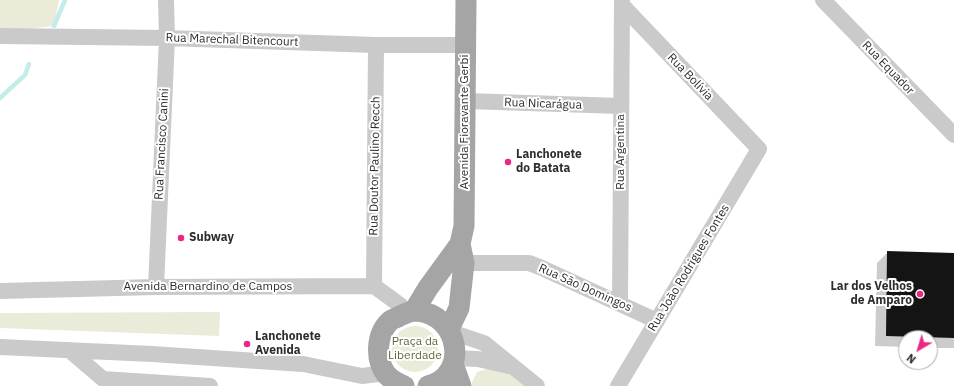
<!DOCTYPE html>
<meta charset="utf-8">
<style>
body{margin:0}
#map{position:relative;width:954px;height:386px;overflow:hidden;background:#fff;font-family:"IBM Plex Sans",sans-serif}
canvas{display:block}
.north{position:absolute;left:898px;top:330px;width:40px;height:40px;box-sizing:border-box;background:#fff;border:1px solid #ababab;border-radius:50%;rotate:218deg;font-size:11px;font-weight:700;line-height:16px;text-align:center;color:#2d2d2d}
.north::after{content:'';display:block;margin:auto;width:14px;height:18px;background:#eb2888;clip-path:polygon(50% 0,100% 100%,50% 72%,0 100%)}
</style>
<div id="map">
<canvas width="954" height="386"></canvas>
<div class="north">N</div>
</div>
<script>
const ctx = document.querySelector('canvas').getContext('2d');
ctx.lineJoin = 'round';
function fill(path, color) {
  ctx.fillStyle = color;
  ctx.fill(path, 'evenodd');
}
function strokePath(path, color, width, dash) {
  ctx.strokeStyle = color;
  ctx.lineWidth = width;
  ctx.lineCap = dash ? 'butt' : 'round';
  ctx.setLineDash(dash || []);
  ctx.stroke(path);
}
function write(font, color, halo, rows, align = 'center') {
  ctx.font = font + ' "IBM Plex Sans",sans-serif';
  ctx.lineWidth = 4;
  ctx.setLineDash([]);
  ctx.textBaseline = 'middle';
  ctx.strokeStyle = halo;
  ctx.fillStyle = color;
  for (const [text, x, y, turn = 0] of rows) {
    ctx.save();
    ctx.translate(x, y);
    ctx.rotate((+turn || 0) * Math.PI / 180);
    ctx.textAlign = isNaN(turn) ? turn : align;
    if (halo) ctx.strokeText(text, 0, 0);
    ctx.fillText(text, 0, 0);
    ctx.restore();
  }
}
fill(new Path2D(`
 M0,0H59L54,26L0,32Z
 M220,312L219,336L0,328V313Z
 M392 349a23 23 0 1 1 46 0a23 23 0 1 1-46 0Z
 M487,369L512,373L528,386H472V382L477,372Z`), '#eaebd9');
fill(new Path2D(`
 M888,252L954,254V348H930V338H906V347L875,346L877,263Z`), '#0003');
strokePath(new Path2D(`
 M54,26L65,0
 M0,98L25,75L29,64`), '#c4eceb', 4.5);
fill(new Path2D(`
 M887,251L954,253V338L886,336Z`), '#141414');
strokePath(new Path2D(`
 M823,0L954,135
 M0,36L167,38L376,45H465
 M465,101L621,106
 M464,263H529L542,268L657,321
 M374,286L376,45
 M156,287L167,38L166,0
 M0,291L156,287L374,286L400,305L407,312
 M620,304L622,0
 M451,332L484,343L537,386
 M0,347L152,354L303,364L362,376L386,373
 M69,350L103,379L210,386
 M454,358L478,359L509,366
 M618,386L759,149L622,5`), '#cacaca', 16);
strokePath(new Path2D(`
 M414,311L428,288L460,244
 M449,329L459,308L464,263L460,244L464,226L466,0
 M453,364L461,386
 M404,386C397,383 391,380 386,374C375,359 376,334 390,321C392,319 396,318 398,317C404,314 409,311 416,311C460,314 470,375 428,386`), '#a5a5a5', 21);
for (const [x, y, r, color] of [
 [508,162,4,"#eb2888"],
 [181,238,4,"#eb2888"],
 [920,294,4,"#eb2888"],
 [247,344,4,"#eb2888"]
]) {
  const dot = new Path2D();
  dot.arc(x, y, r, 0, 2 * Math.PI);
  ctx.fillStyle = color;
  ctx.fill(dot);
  strokePath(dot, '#fff', 1.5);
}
write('12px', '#2d2d2d', '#fff', [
 ["Rua Marechal Bitencourt",232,40,2],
 ["Rua Equador",888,68,46],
 ["Rua Bolívia",690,77,46],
 ["Rua Nicarágua",543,104,2],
 ["Avenida Fioravante Gerbi",465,122,-90],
 ["Rua Francisco Canini",162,144,-87],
 ["Rua Argentina",621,152,-90],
 ["Rua Doutor Paulino Recch",375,166,-89],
 ["Rua João Rodrigues Fontes",689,268,-59],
 ["Avenida Bernardino de Campos",208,287],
 ["Rua São Domingos",585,288,24]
]);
write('bold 12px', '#2d2d2d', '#fff', [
 ["Lanchonete",516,155],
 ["do Batata",516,169],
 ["Subway",189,238],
 ["Lar dos Velhos",912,287,"right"],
 ["de Amparo",912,301,"right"],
 ["Lanchonete",255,337],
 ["Avenida",255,351]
], 'left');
write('12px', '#646939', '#fff', [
 ["Praça da",415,342],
 ["Liberdade",415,356]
]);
</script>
